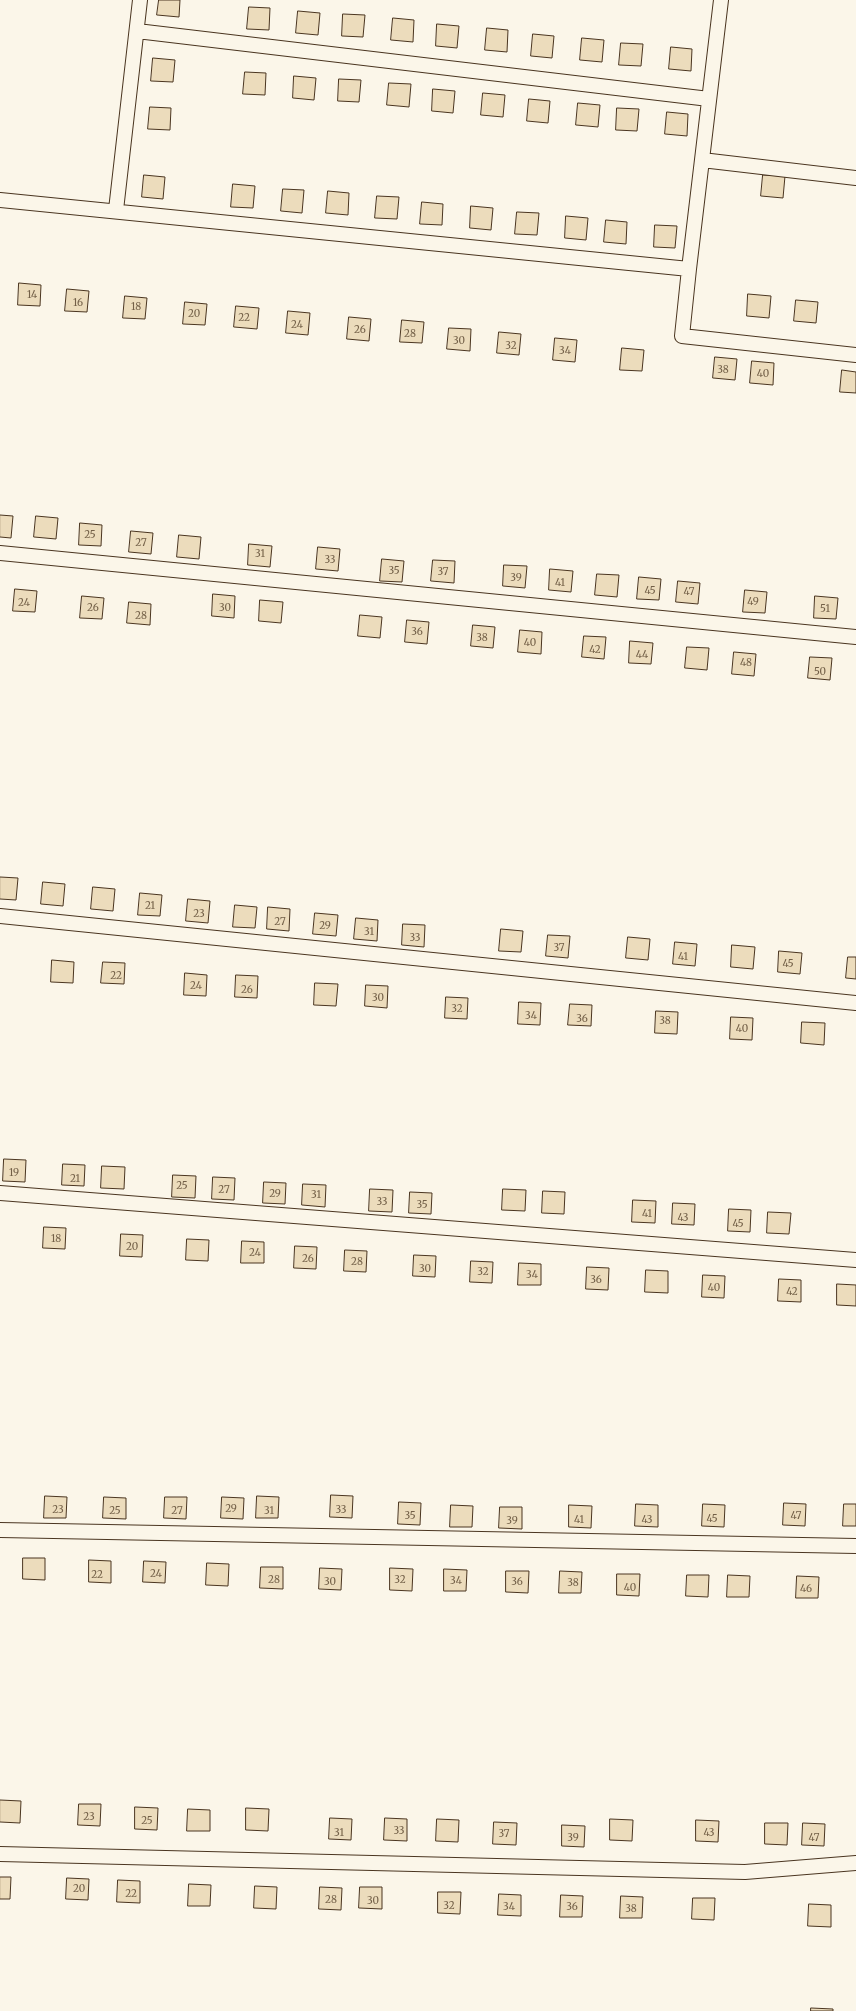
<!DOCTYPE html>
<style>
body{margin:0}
canvas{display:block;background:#fbf6e9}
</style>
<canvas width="856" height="2011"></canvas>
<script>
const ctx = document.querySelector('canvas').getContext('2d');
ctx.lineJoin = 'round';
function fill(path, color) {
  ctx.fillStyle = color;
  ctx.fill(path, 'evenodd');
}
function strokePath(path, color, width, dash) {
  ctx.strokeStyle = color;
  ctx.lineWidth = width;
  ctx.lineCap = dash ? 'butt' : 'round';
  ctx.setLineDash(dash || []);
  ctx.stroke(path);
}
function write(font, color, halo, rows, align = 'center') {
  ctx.font = font + ' Merriweather,serif';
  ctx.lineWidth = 4;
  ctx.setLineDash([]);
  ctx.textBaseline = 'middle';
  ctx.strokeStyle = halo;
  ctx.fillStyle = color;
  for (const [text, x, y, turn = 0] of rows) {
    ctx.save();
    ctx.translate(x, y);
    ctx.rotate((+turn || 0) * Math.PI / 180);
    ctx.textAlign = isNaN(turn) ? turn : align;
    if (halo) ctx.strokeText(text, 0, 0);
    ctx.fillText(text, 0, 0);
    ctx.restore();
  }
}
const building = new Path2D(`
 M159,0H180L179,17L157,15Z
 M249,7L270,8L269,30L247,29Z
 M298,11L320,13L318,35L296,33Z
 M343,14L365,15L363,37L342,36Z
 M393,18L414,20L413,42L391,40Z
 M437,24L459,26L457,48L436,46Z
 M487,28L508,30L507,52L485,50Z
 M533,34L554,36L552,58L531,56Z
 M582,38L604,40L602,62L580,60Z
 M621,43L643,44L641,66L619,65Z
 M671,47L692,49L691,71L669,69Z
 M153,58L175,60L173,82L151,81Z
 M245,72L266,73L265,95L243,94Z
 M294,76L316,78L314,100L293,98Z
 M339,79L361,80L359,102L338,101Z
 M389,83L411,84L409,107L387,105Z
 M433,89L455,91L453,113L432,111Z
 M483,93L505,95L503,117L481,115Z
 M529,99L550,101L548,123L527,121Z
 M578,103L600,105L598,127L576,125Z
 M150,107L171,108L170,130L148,129Z
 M617,108L639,109L637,131L616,130Z
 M667,112L688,114L687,136L665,134Z
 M144,175L165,177L163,199L142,197Z
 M763,175L785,176L783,198L761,196Z
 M233,184L255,186L253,208L231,207Z
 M283,189L304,190L302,213L281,211Z
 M328,191L349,193L348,215L326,213Z
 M377,196L399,197L397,219L375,218Z
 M422,202L443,204L442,225L420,224Z
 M471,206L493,208L491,230L470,228Z
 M517,212L539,213L537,235L515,234Z
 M566,216L588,218L586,240L565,238Z
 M606,220L627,222L626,244L604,242Z
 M655,225L677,226L675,248L654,247Z
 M19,283L41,285L40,306L18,305Z
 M67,289L89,291L87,312L65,311Z
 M748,294L771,296L769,318L747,316Z
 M125,296L147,298L145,319L123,318Z
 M796,300L818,302L816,323L794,321Z
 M185,302L207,304L205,325L183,324Z
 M236,306L259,308L257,329L234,327Z
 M288,311L310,313L308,335L286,333Z
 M349,317L371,319L369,341L347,339Z
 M402,320L424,322L422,343L400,342Z
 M449,328L471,329L470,351L447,349Z
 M499,332L521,334L519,355L497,353Z
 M555,338L577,340L575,362L553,360Z
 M622,348L644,350L642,371L620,370Z
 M715,357L737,359L735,380L713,378Z
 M752,361L774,363L773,385L750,383Z
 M842,370L856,372V393L840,392Z
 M0,515L13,516L11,538L0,537Z
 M36,516L58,518L56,539L34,537Z
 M80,523L102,525L101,546L79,545Z
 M131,531L153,533L151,554L129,552Z
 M179,535L201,537L199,559L177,557Z
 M249,544L272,546L270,567L248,565Z
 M318,547L340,549L338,571L316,569Z
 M382,559L404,561L402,582L380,581Z
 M433,560L455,561L454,583L431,581Z
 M504,565L527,566L525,588L503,586Z
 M550,569L573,571L571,592L549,590Z
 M597,574L619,575L617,597L595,595Z
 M639,577L661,579L659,600L637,599Z
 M678,581L700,583L698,604L676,602Z
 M15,589L37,591L35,612L13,611Z
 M745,590L767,592L765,613L743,612Z
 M213,594L235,596L234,618L212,616Z
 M82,596L104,598L102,619L80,618Z
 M815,596L838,598L836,619L814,618Z
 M260,600L283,602L281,623L259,621Z
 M129,602L151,604L150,625L127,623Z
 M360,615L382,617L380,638L358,636Z
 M407,620L429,622L427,644L405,642Z
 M473,625L495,627L493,648L471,646Z
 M520,630L542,632L541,654L518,652Z
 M584,636L606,637L604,659L582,657Z
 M630,641L653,643L651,664L629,663Z
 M687,647L709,648L707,670L685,668Z
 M734,652L756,654L754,676L732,674Z
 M810,657L832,658L830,680L808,678Z
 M0,877L18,878L16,900L0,899Z
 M43,882L65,884L63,906L41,904Z
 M93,887L115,889L113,911L91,909Z
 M140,893L162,895L160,916L138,915Z
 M188,899L210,901L208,923L186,921Z
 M235,905L257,907L255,928L233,927Z
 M268,907L290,909L289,931L267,929Z
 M315,913L338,915L336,936L313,934Z
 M356,918L378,920L377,941L354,939Z
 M403,924L425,925L424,947L402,945Z
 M501,929L523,931L521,952L499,951Z
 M548,935L570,936L568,958L546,956Z
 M628,937L650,939L648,960L626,958Z
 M675,942L697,944L695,966L673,964Z
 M732,945L755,947L753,969L731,967Z
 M779,951L802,953L800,974L778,972Z
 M848,957H856V979L846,978Z
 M52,960L74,962L73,983L51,982Z
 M103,962L125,963L124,984L101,983Z
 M185,973L207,975L206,996L184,995Z
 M236,975L258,976L257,998L235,997Z
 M315,983L338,984L336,1006L314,1005Z
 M366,985L388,986L387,1008L365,1006Z
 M446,997L468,998L467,1019L445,1018Z
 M519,1002L541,1003L540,1025L518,1024Z
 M570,1004L592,1005L591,1026L568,1025Z
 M656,1011L678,1012L677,1034L655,1033Z
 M731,1017L753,1018L752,1040L730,1039Z
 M802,1022L825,1023L824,1045L801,1043Z
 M4,1159L26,1160L25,1182L3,1181Z
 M63,1164L85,1165L84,1186L62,1185Z
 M102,1166L125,1167L124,1189L101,1188Z
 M173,1175L196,1176L195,1198L172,1197Z
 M213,1177L235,1178L234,1200L212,1199Z
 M264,1182L286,1183L285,1204L263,1203Z
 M303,1184L326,1185L325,1207L302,1205Z
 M370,1189L393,1190L392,1212L369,1211Z
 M503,1189L526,1190L525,1211L502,1210Z
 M543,1191L565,1192L564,1214L542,1213Z
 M410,1192L432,1193L431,1214L409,1213Z
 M633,1200L656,1201L655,1223L632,1222Z
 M673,1203L695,1204L694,1225L672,1224Z
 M729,1209L751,1210L750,1232L728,1231Z
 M768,1212L791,1213L789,1234L767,1233Z
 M44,1227L66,1228L65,1249L43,1248Z
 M121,1234L143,1235L142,1257L120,1256Z
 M187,1239L209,1240L208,1261L186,1260Z
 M242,1241L264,1242V1263H241Z
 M295,1246L317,1247L316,1269L294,1268Z
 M345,1250L367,1251L366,1272L344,1271Z
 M414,1255L436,1256L435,1277L413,1276Z
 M471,1261L493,1262L492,1283L470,1282Z
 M519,1263L541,1264V1285H518Z
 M587,1267L609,1268L608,1290L586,1289Z
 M646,1270L668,1271V1293L645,1292Z
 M703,1275L725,1276L724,1298L702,1297Z
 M779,1279L801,1280V1302L778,1301Z
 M837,1284L856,1285V1306L837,1305Z
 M331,1495L353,1496L352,1518L330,1517Z
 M45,1496L67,1497L66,1518H44Z
 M257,1496L279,1497L278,1518H256Z
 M104,1497L126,1498V1519L103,1518Z
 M165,1497H187L186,1519L164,1518Z
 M222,1497L244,1498L243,1519L221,1518Z
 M399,1502L421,1503L420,1525L398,1524Z
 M784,1503L806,1504L805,1526L783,1525Z
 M636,1504L658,1505V1527L635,1526Z
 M703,1504L725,1505L724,1527L702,1526Z
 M844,1504H856V1526H843Z
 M451,1505L473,1506L472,1527H450Z
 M569,1505L592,1506L591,1528L569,1527Z
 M500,1507H522V1529L499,1528Z
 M23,1558H45V1580L23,1579Z
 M89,1560L111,1561V1583L89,1582Z
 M144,1561L166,1562L165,1583L143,1582Z
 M207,1563L229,1564L228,1586L206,1585Z
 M261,1567H283V1589L260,1588Z
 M320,1568L342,1569L341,1590L319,1589Z
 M390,1568L413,1569L412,1591L390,1590Z
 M444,1569L467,1570L466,1591H444Z
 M506,1571H529L528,1593L506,1592Z
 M560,1571L582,1572L581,1593H559Z
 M617,1574H640L639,1596L617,1595Z
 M687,1575H709L708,1597L686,1596Z
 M728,1575L750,1576L749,1597H727Z
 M797,1576L819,1577L818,1598H796Z
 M0,1800L21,1801L20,1823L0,1822Z
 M79,1804H101L100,1826L78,1825Z
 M135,1807L158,1808L157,1830L135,1829Z
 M246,1808L269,1809L268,1831L246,1830Z
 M188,1809L210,1810V1831H187Z
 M330,1818L352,1819L351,1840L329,1839Z
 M385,1818L407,1819V1841L384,1840Z
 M437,1819L459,1820L458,1842L436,1841Z
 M610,1819L633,1820L632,1841L610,1840Z
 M696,1820L719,1821L718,1842L696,1841Z
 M494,1822L517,1823L516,1845L493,1844Z
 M765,1823H788L787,1845L765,1844Z
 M803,1823L825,1824L824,1846L802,1845Z
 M562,1825L585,1826L584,1847L562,1846Z
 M0,1877H11L10,1899H0Z
 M67,1878L89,1879L88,1900L66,1899Z
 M118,1880L140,1881V1903L117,1902Z
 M189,1884L211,1885L210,1906H188Z
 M255,1886L277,1887L276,1909L254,1908Z
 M320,1887L342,1888L341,1910L319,1909Z
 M360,1887H382V1909L359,1908Z
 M438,1892H461L460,1914L438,1913Z
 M499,1894L521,1895V1916L498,1915Z
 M561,1895L583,1896L582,1917H560Z
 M621,1896L643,1897L642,1918H620Z
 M693,1898H715L714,1920L692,1919Z
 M809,1904L831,1905V1927L808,1926Z
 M811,2008L833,2009V2011H811Z`);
fill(building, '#ecdcbc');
strokePath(building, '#4a3520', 1);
const street = new Path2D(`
 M137,31L709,99
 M702,160L856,178
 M0,200L689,269L682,336L856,355
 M116,210L140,0
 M689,269L721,0
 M0,553L856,637
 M0,916L856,1003
 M0,1193L856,1260
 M0,1530L856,1546
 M0,1854L745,1872L856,1863`);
strokePath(street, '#4a3520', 16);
strokePath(street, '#fbf6e9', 14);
write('10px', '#725f47', null, [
 ["14",32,295],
 ["16",78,303],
 ["18",136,307],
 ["20",194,314],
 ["22",244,318],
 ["24",297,325],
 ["26",360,330],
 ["28",410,334],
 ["30",459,341],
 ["32",511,346],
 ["34",565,351],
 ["38",723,370],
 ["40",763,374],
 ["25",90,535],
 ["27",141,543],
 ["31",260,554],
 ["33",330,560],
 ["35",394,571],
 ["37",443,572],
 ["39",516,578],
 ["41",560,583],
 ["45",650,591],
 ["47",689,592],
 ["49",753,602],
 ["24",24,603],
 ["26",93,608],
 ["30",225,608],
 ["51",825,609],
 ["28",141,616],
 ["36",417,632],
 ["38",482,638],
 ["40",530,643],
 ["42",595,650],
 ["44",642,655],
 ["48",746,663],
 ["50",820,672],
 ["21",150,906],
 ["23",199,914],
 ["27",280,922],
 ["29",325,926],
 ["31",369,932],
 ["33",415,938],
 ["37",559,948],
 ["41",683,957],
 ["45",788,964],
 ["22",116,976],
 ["24",196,986],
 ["26",247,990],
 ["30",378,998],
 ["32",457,1009],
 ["34",531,1016],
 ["36",582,1019],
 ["38",665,1021],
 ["40",742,1029],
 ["19",14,1173],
 ["21",75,1179],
 ["25",182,1186],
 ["27",224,1190],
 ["29",275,1194],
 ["31",316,1195],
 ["33",382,1202],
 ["35",422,1205],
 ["41",647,1214],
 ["43",683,1218],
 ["45",738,1224],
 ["18",56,1239],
 ["20",132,1247],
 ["24",255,1253],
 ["26",308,1259],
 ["28",357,1262],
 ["30",425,1269],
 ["32",483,1272],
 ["34",532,1275],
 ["36",596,1280],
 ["40",714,1288],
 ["42",792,1292],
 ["29",231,1509],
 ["23",58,1510],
 ["33",341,1510],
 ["25",115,1511],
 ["27",177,1511],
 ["31",269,1511],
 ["35",410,1516],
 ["47",796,1516],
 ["45",712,1519],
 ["41",579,1520],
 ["43",647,1520],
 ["39",512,1521],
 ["24",156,1574],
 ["22",97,1575],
 ["28",274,1580],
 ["32",400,1580],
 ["34",456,1581],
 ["30",330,1582],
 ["36",517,1582],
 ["38",573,1583],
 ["40",630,1588],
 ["46",806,1589],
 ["23",89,1817],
 ["25",147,1821],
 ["33",399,1831],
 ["31",339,1833],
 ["43",709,1833],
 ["37",504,1834],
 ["39",573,1838],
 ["47",814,1838],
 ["20",79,1889],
 ["22",131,1894],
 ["28",331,1900],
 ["30",373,1901],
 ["32",449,1906],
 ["34",509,1907],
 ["36",572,1907],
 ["38",631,1909]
]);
</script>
